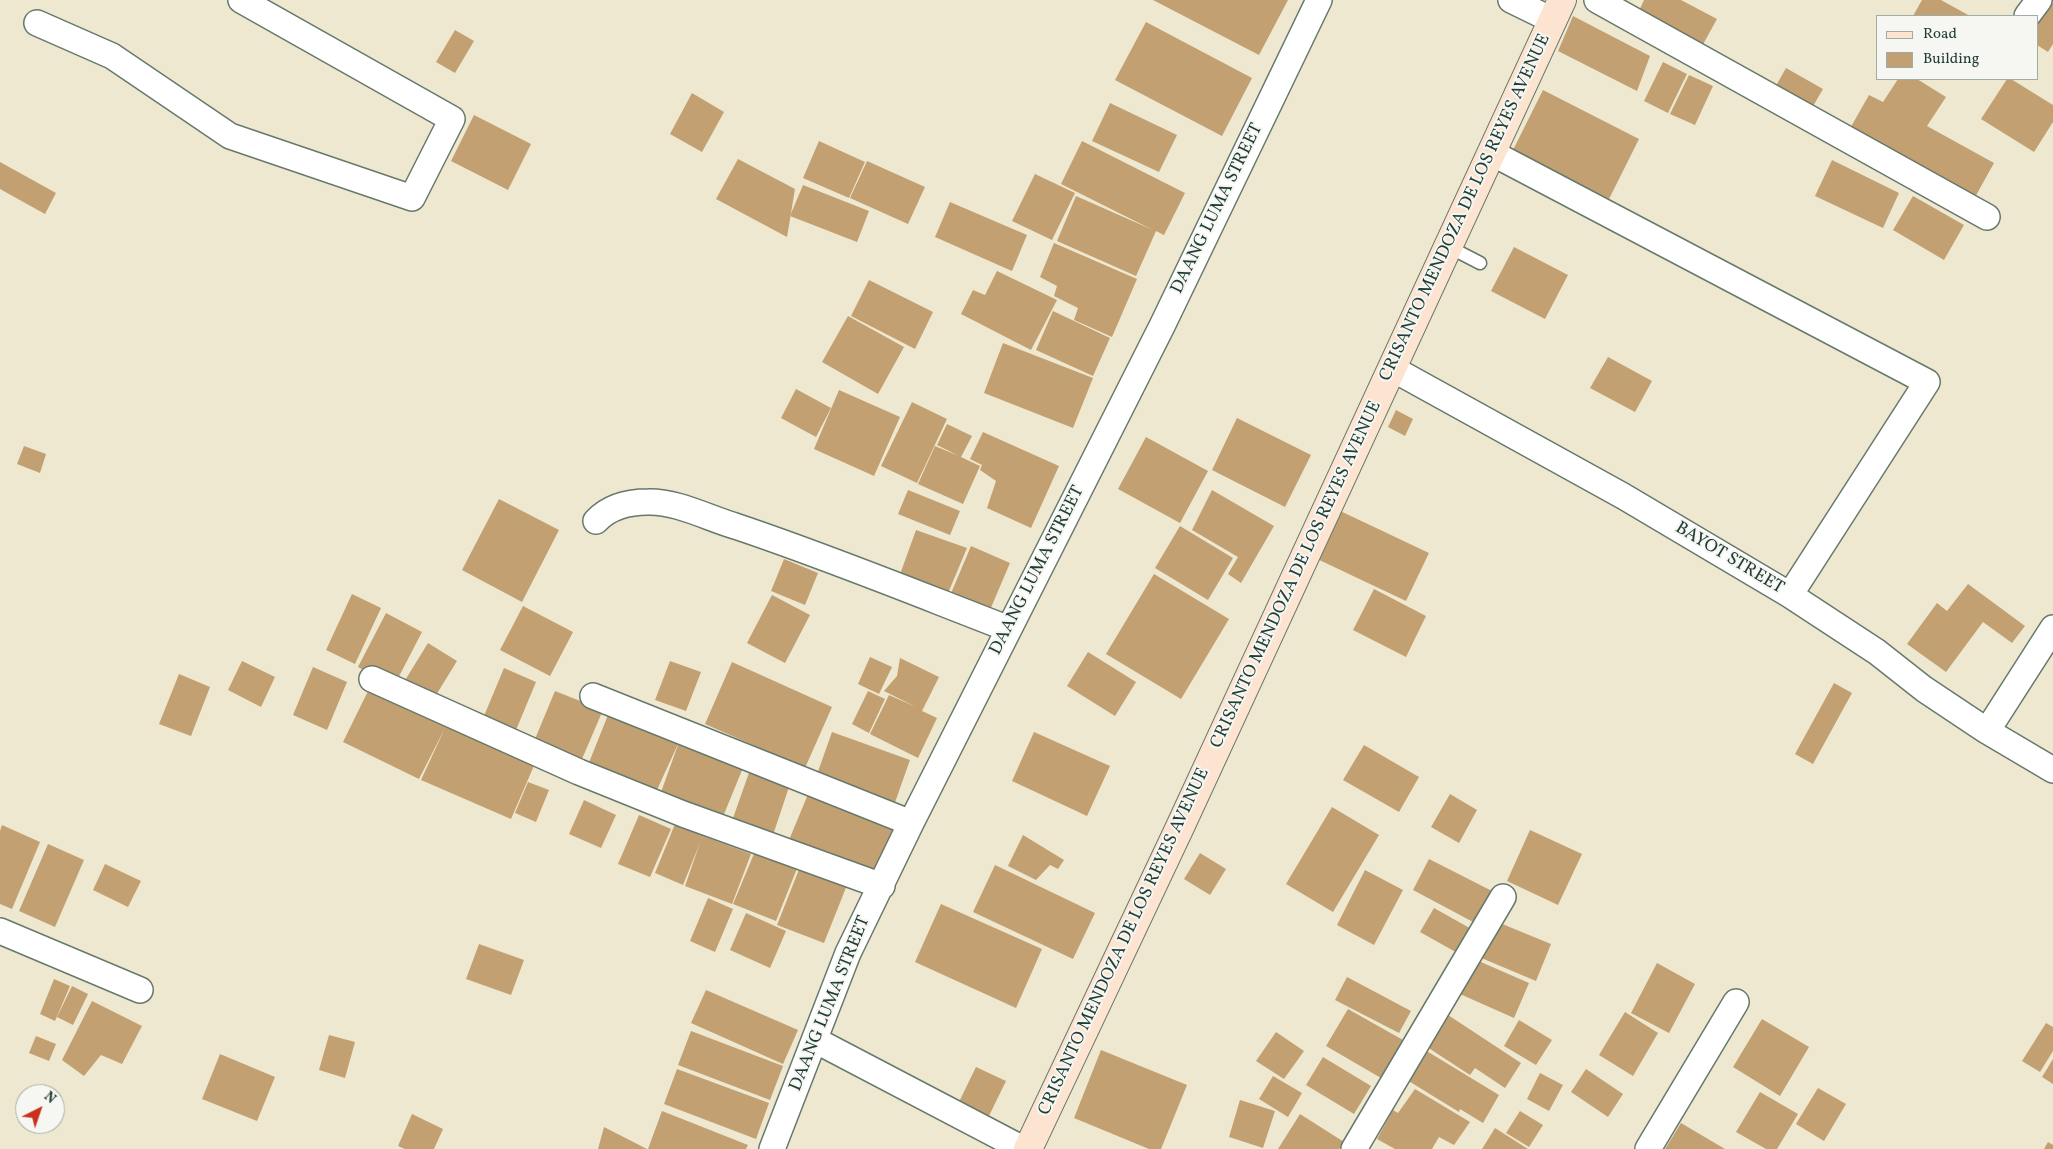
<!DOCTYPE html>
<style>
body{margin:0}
#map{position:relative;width:2053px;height:1149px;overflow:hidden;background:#eee8d0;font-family:Vollkorn,serif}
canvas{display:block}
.legend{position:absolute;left:1876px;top:15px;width:162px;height:65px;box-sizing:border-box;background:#f6f6f2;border:1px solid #a0aca6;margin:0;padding:6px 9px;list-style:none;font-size:15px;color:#1f3d34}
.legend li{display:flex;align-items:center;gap:10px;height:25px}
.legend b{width:25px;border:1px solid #a0aca6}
.north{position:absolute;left:15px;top:1084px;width:50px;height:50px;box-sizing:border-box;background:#f6f6f2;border:1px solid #a0aca6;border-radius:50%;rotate:41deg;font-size:14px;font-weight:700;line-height:20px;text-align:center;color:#1f3d34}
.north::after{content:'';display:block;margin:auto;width:18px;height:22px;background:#c8321e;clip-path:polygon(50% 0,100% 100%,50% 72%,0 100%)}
</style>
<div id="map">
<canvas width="2053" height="1149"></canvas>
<ul class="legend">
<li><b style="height:6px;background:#fde4d1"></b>Road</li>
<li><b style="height:14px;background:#c2a071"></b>Building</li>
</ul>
<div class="north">N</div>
</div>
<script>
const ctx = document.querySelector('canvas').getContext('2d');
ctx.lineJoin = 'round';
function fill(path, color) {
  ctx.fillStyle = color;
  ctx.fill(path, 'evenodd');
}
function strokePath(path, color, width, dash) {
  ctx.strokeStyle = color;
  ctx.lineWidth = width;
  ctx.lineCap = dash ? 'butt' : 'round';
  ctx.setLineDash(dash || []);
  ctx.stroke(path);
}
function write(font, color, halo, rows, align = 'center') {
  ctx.font = font + ' Vollkorn,serif';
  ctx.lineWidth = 4;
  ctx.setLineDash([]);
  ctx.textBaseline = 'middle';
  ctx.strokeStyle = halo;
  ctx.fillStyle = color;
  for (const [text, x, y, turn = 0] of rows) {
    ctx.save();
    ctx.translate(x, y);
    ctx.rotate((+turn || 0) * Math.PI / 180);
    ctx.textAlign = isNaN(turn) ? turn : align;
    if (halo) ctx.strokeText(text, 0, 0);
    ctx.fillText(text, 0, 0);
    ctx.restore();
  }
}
fill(new Path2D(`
 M1153,0H1288L1259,55Z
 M1644,0H1681L1717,19L1701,48L1637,15Z
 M1922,0H1941L1970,16H1913Z
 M2053,2V44L2048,52L2037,45V26Z
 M1573,16L1650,56L1637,91L1558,51Z
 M1146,22L1252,78L1222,136L1115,80Z
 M455,30L474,41L455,73L436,62Z
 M1663,62L1687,74L1668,113L1644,101Z
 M1786,68L1823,89L1805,120L1768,100Z
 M1689,75L1713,86L1695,125L1670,114Z
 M1898,79H1917L1946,97L1927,126L1994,163L1969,208L1844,139L1869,95L1883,102Z
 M2007,79H2011L2053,105V122L2034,152L1981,119Z
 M1543,90L1639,139L1609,199L1513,150Z
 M692,93L724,112L702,152L670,134Z
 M1110,103L1177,135L1159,172L1092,141Z
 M474,115L531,144L508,190L451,161Z
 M819,141L865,162L849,198L803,178Z
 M1082,141L1185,193L1164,235L1156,231L1136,276L1057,241L1076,196L1153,230L1061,184Z
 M738,159L795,189L787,237L716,199Z
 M1832,160L1899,193L1883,228L1815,196Z
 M867,161L925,187L908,224L850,198Z
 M0,162L56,193L45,214L0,189Z
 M1035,174L1075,193L1052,240L1012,221Z
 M803,185L869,211L857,242L790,216Z
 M1913,196L1964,225L1944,260L1893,230Z
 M950,202L1027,235L1012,271L935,237Z
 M1054,243L1137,279L1112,337L1074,320L1078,308L1054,296L1057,286L1040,277Z
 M1514,247L1568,275L1545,319L1491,291Z
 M997,271L1057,300L1031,350L961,314L973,290L985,295Z
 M869,280L933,312L915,349L851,316Z
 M1053,311L1110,338L1093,376L1036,350Z
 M848,316L904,347L878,394L822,362Z
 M1003,343L1093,378L1073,428L984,393Z
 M1608,357L1652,381L1635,412L1590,388Z
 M796,389L831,408L816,437L781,418Z
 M839,390L900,417L874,476L814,449Z
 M912,402L947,419L917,483L881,466Z
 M1396,410L1413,419L1405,436L1388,427Z
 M1237,418L1311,455L1285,507L1212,470Z
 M947,424L972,436L961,457L980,466L963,504L918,484L935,446L959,456L937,445Z
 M983,432L1059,466L1031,528L987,508L996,481L980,470L982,465L970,459Z
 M1146,437L1208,471L1180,523L1118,489Z
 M24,446L46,454L40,473L17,464Z
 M908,490L960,511L950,535L898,514Z
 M1212,490L1274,526L1241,583L1228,574L1238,557L1192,530Z
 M499,499L559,530L522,602L462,570Z
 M1336,509L1429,553L1406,601L1313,557Z
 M1180,526L1233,558L1208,600L1155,568Z
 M916,530L967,548L946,598L898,580Z
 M971,546L1010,563L987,617L949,598Z
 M784,559L818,573L805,605L771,591Z
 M1154,574L1229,619L1181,699L1106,654Z
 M1968,584L2025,626L2012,643L1983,622L1946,672L1907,644L1937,603L1947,611Z
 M1374,589L1426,616L1406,657L1353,630Z
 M352,594L381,608L355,664L326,650Z
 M772,595L810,615L785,663L747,643Z
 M523,606L573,632L550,676L500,650Z
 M386,613L422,632L394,686L358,667Z
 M428,643L457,661L433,700L404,682Z
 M1088,652L1136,682L1115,716L1067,686Z
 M870,657L892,667L879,694L858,684Z
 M900,658L939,677L922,711L937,718L918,758L870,734L889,695L916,707L884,691L897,676Z
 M242,661L275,677L261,707L228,690Z
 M670,661L701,672L686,711L655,700Z
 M732,662L832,707L805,768L705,724Z
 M313,667L347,682L327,730L293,715Z
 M504,668L536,682L516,730L484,716Z
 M179,674L210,687L191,736L159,724Z
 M1834,683L1852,693L1813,764L1795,754Z
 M370,687L536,761L511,819L421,780L445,728L419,779L343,742Z
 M555,691L603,710L582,759L535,739Z
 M868,691L885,699L869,733L852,724Z
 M612,705L745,763L722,819L660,795L679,742L656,792L588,765Z
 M832,732L910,760L893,808L815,780Z
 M1034,732L1110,766L1087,816L1012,781Z
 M1364,745L1419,777L1399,812L1343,780Z
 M751,767L791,781L773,835L732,821Z
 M528,782L549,790L536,822L515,813Z
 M811,787L897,823L876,876L789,840Z
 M1450,794L1477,810L1459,843L1431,827Z
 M584,800L616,815L601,848L569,834Z
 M1332,807L1379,835L1333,912L1286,884Z
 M639,815L671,829L650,877L618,864Z
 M677,819L705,831L703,836L751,854L732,904L685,886L700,843L683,885L655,873Z
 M2,825L40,842L12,909L0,904V831Z
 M1530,830L1582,854L1558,905L1507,881Z
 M1023,835L1064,860L1058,869L1050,865L1036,880L1008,866Z
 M48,844L84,860L55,927L19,911Z
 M756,849L798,866L776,921L733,904Z
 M1200,853L1226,869L1210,895L1184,879Z
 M1429,859L1492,891L1475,923L1413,890Z
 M105,864L141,881L128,907L93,890Z
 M995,865L1095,913L1073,959L973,912Z
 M800,867L847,885L824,943L777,925Z
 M1365,870L1403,890L1374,945L1337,925Z
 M708,898L733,909L715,952L690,941Z
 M941,904L1042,949L1016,1008L915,962Z
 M1434,908L1475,931L1461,955L1420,932Z
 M746,913L786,931L770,968L730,950Z
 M1495,921L1551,944L1536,981L1479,957Z
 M479,944L524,960L511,995L466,979Z
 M1474,959L1529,983L1514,1018L1460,994Z
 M1657,963L1695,984L1669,1033L1631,1013Z
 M1347,977L1411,1011L1399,1033L1335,1000Z
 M54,979L70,986L55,1021L40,1014Z
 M72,986L88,994L73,1025L57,1017Z
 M706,990L798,1030L783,1064L691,1023Z
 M92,1001L142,1026L122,1064L101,1055L84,1076L62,1060Z
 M1348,1009L1403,1040L1381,1078L1326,1046Z
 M1625,1012L1658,1033L1633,1076L1599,1055Z
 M1445,1013L1521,1063L1505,1088L1475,1068L1470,1075L1424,1045Z
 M1762,1019L1809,1047L1780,1096L1733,1067Z
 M1519,1020L1552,1040L1536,1065L1504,1046Z
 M2046,1023L2053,1027V1051L2040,1072L2022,1061Z
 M691,1031L783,1066L770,1100L678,1065Z
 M1276,1032L1304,1051L1284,1079L1256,1061Z
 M329,1035L355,1042L345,1078L319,1070Z
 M36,1036L56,1044L49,1061L29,1053Z
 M1101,1050L1187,1085L1161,1149H1149L1074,1118Z
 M1425,1050L1499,1095L1483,1123L1460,1109L1459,1112L1407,1080Z
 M220,1054L275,1077L257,1121L202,1099Z
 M1323,1057L1371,1086L1354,1114L1306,1085Z
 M2053,1059V1084L2042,1077Z
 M976,1067L1006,1081L986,1122L956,1108Z
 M677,1069L769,1103L756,1139L664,1104Z
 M1586,1069L1623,1094L1608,1117L1571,1092Z
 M1540,1073L1563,1085L1549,1111L1527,1099Z
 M1273,1076L1302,1093L1288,1117L1259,1099Z
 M1818,1088L1846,1104L1824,1141L1796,1124Z
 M1415,1089L1470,1122L1454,1145L1439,1137L1432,1149H1395L1377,1139L1393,1110L1398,1113Z
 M1760,1092L1798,1114L1777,1149H1766L1736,1132Z
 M1240,1100L1275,1111L1263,1148L1229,1137Z
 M662,1111L748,1145L746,1149H648Z
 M1520,1111L1543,1125L1529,1147L1506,1133Z
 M412,1114L443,1129L434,1149H405L398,1146Z
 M1300,1114L1344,1142L1339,1149H1278Z
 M1681,1123L1725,1149H1665Z
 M604,1127L647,1149H598Z
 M1495,1128L1528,1149H1482Z
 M2048,1142L2053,1145V1149H2044Z`), '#c2a071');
const service = new Path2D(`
 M1449,247L1480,263`);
const minor = new Path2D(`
 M1511,0L1552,20
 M1597,0L1987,217
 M2027,16L2039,0
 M37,23L112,56L230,136L412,198L452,119L241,0
 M1492,153L1927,382L1790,595
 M1393,369L1623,496L1790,595L1877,652L1924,689L1987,731L2053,770
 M596,521C609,507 628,502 648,502C676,501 708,518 735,526C828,557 918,594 1009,629
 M372,679L579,772L683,814L882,886
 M593,696L911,823
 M1987,731L2053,628
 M0,931L140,990
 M815,1040L1023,1149
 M772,1149L848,953L911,823L1162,326L1319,0
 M1354,1149L1503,897
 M1648,1149L1736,1002`);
const secondary = new Path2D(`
 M1028,1149L1180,827L1562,0`);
strokePath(service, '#67796b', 15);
strokePath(minor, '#67796b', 28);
strokePath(secondary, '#67796b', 30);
strokePath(service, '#fff', 12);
strokePath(minor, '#fff', 25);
strokePath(secondary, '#fde4d1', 28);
write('18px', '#1f3d34', '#f6f6f2', [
 ["CRISANTO MENDOZA DE LOS REYES AVENUE",1466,208,-65],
 ["DAANG LUMA STREET",1218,209,-64],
 ["BAYOT STREET",1729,559,31],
 ["DAANG LUMA STREET",1038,571,-63],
 ["CRISANTO MENDOZA DE LOS REYES AVENUE",1297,575,-65],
 ["CRISANTO MENDOZA DE LOS REYES AVENUE",1125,942,-65],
 ["DAANG LUMA STREET",831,1004,-68]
]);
</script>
